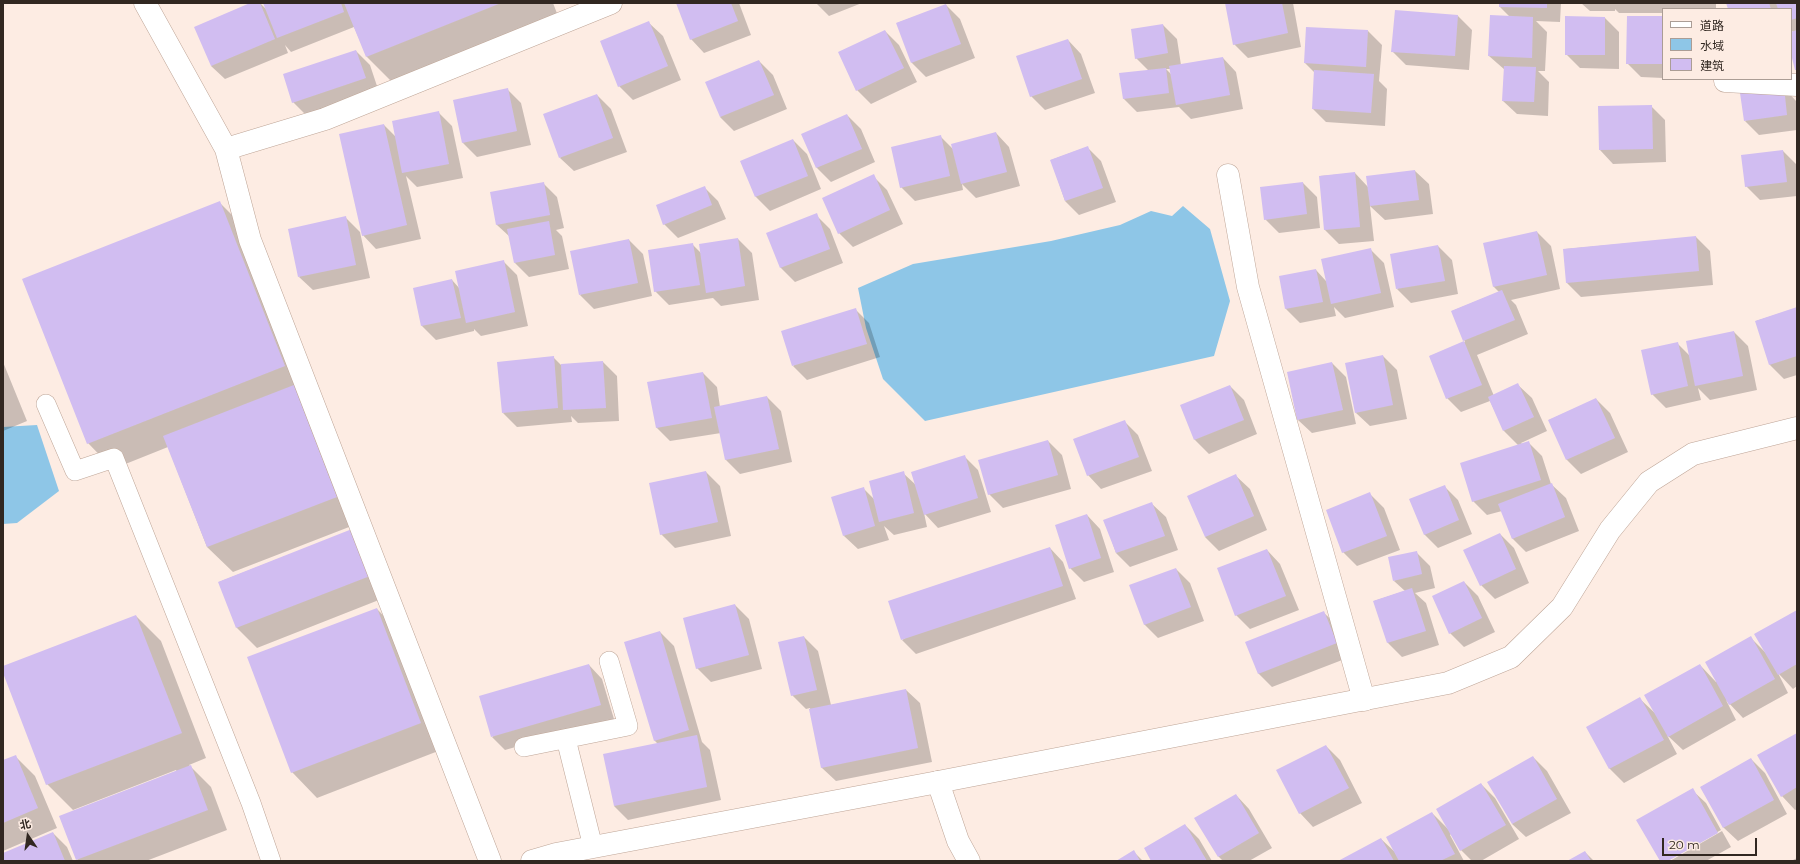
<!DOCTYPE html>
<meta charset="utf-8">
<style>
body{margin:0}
#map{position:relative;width:1800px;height:864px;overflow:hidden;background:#fdece3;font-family:Montserrat,"Noto Sans SC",sans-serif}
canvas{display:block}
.frame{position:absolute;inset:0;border:4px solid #312721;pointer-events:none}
.legend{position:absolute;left:1662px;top:8px;width:130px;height:72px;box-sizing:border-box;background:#fdece3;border:1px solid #ab9d95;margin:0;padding:5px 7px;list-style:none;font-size:12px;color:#312721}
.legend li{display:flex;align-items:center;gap:8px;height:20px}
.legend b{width:20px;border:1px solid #ab9d95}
.north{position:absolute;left:8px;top:816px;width:40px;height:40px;-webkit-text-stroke:3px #fdece3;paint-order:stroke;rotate:347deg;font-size:11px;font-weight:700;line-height:16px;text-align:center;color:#312721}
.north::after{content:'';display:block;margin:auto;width:14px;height:18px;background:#312721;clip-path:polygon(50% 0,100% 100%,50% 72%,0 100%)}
.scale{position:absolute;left:1662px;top:838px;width:95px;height:18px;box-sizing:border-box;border:2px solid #312721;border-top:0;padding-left:5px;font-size:12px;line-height:14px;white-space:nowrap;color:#312721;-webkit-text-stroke:3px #fdece3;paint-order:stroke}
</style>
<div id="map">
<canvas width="1800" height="864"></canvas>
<div class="frame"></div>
<ul class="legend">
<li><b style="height:5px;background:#fff"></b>道路</li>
<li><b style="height:11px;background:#8ec6e7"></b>水域</li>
<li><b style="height:11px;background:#d1bdf1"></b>建筑</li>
</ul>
<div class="north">北</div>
<div class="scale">20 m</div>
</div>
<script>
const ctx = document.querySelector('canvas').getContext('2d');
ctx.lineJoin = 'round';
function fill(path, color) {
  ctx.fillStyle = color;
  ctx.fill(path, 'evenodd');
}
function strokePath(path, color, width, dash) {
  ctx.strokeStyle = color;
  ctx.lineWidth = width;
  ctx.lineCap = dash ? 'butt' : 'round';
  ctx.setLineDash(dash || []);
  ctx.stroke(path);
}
fill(new Path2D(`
 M1183,206L1210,229L1230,301L1214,356L925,421L883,379L866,328L858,288L913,264L1051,241L1120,225L1151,211L1172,216Z
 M37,425L59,491L17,523L3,524V427Z`), '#8ec6e7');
fill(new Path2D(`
 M253,3H260L266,9L264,3H553L558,16L392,82L367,57L354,27L291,52L285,45L288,53L225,79L211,66Z
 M678,3H739L751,35L704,53L691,39Z
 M816,3H862L829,16Z
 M1226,3H1293L1301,47L1248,58L1234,44Z
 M1500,3H1561L1560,22L1536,21L1547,32L1545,71H1538L1549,82L1548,116L1517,114L1503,101L1505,70L1489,56L1510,17L1500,7Z
 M1581,3H1716V9H1663V13H1619L1615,9V11H1590Z
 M1727,3H1797V71L1791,50V33L1793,32L1791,30V9H1730Z
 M946,5L960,19L975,58L926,77L912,63L897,23Z
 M1458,16L1472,30L1469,70L1406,65L1392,51Z
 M1566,17L1605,18L1619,32V69L1580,68L1566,54Z
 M1663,17V78L1641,77L1627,63Z
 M649,23L663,36L681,80L633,100L619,86Z
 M1163,25L1177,39L1181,65L1223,58L1236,72L1243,109L1191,119L1179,107L1137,112L1123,98L1149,71L1136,58ZM1166,69H1171L1172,75Z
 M885,31L899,45L917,82L871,104L857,90Z
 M1368,31L1382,45L1379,81L1387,89L1385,126L1326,122L1313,109L1315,73L1305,63Z
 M1068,40L1081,54L1095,93L1045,110L1031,96Z
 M356,51L370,65L379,92L307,116L293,102Z
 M759,61L773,75L787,109L734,131L720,117Z
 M1784,88L1797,102V130L1759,135L1745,121Z
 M507,89L521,103L531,145L477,157L463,143L454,101Z
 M597,95L611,109L627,152L574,171L560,158Z
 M1651,106L1665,120L1666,162L1613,164L1600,150Z
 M439,113L452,126L463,178L417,187L406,176L421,239L376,249L360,232L370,278L313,290L299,277L346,218L362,234L384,125L396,137Z
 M847,115L861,129L875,162L831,182L817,168L803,134Z
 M996,133L1009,147L1020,186L976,198L962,184L963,190L915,201L901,187L940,136L953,149Z
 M793,140L807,154L821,189L770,211L756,197L741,162Z
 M1087,147L1101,161L1116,202L1079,215L1065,201L1051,160Z
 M1783,151L1797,165V196L1760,200L1746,186Z
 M1415,171L1429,184L1433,214L1385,220L1370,206L1374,241L1339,244L1325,230L1320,176L1355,173L1368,187Z
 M873,176L887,190L903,224L853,247L839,233Z
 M543,183L557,197L564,228L556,230L562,236L569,269L529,277L515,263L510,237L497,225L491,193Z
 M1303,183L1317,197L1320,228L1279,233L1265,219Z
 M704,187L718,201L726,219L678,238L664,224Z
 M220,203L245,228L362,522L233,572L207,547L168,447L113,469L88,443Z
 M816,215L830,229L843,263L795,282L781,268L768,233Z
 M1537,232L1551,246L1560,289L1511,300L1516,305L1528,334L1477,355L1494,396L1518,385L1532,398L1547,431L1521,443L1522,444L1528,442L1542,456L1551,484L1566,498L1579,531L1526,552L1512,538L1502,511L1487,515L1473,501L1518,445L1504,431L1490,401L1461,412L1447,398L1430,356L1465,342L1452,311L1499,292L1494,287L1485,244Z
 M1696,237L1710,251L1713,285L1581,297L1567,283L1565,249Z
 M738,239L752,253L759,300L721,306L713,298L669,305L655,291L692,244L701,253Z
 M629,240L643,254L652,296L594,309L580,295Z
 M1438,246L1452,260L1458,294L1411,303L1397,289Z
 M1370,249L1384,263L1394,307L1345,318L1334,307L1336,316L1300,323L1286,309L1280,277L1316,270L1326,281Z
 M503,261L517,275L528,326L481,336L474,329V331L436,340L422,326L414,289L452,280L460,289Z
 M1797,308V375L1784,379L1770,365L1756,321Z
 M855,309L869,323L880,357L807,380L793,366Z
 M1734,332L1748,346L1757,390L1710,400L1698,388L1701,400L1666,408L1652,394L1677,343L1690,356Z
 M1383,356L1397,370L1407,419L1370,426L1356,413Z
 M553,357L561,365L603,362L617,376L619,421L578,423L571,416L572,422L517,427L503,413Z
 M3,362L27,421L3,431Z
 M1332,363L1346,377L1356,424L1312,433L1298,420Z
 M703,373L717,387L720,407L767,397L781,411L792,462L740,474L726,460L721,433L670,441L656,427Z
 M1230,386L1244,400L1257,434L1209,454L1195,440L1181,406Z
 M1596,399L1610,413L1628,452L1581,474L1567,460L1549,420Z
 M1124,421L1138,435L1152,471L1101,489L1088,475Z
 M1048,441L1062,455L1071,489L1003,508L989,494Z
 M964,456L978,470L991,512L938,528L924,513L927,527L894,535L884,526L889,540L858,549L844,536L863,488L874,499L903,473L916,485Z
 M706,472L720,486L731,536L675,548L661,534Z
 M1236,476L1250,489L1267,530L1219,551L1205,537Z
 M1444,486L1458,500L1472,534L1438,548L1424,534Z
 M1370,494L1384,508L1400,550L1357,566L1343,552Z
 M1152,504L1166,517L1178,550L1130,567L1116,553L1105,521Z
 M1087,515L1100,529L1114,572L1084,582L1070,568Z
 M352,530L389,596L257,648L237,628L219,582Z
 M1500,534L1514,548L1529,583L1495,599L1481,585Z
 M1050,548L1063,562L1076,599L916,654L902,640Z
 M1267,550L1280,564L1299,610L1250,629L1236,615Z
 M1416,552L1430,566L1435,588L1415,593L1426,603L1439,645L1402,657L1388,643L1374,601L1405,591L1394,581Z
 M1176,569L1190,583L1204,621L1158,638L1144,624Z
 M1464,582L1478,596L1495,632L1464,647L1450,633Z
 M735,605L749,619L762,669L711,682L697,668Z
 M377,609L402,635L446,748L317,798L292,772Z
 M1797,611V686L1793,689L1778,673L1788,693L1743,718L1726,700L1736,720L1683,750L1667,735L1677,754L1624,783L1610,769L1588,728L1640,699L1656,714L1700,665L1716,682L1751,638L1765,652Z
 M1324,613L1338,626L1350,657L1272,687L1258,673Z
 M136,616L161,641L206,758L189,765L211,787L227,830L146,861H78L60,817L177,772L176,770L73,810L47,784L3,667Z
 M660,632L674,646L702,742L710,750L721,800L628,820L614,806L658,744L654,740Z
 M804,637L818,651L831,705L906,690L920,703L932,762L836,781L822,768L810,708L806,709L792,695Z
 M589,665L602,679L614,719L505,750L492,737Z
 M1797,734V809L1795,810L1782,796Z
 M1326,746L1340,760L1362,803L1313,827L1300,813Z
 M15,756L35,776L57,828L3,851V761Z
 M1533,757L1547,771L1571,813L1526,837L1512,824Z
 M1751,759L1765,773L1787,814L1738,841L1724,828L1701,787Z
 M1481,784L1495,798L1519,839L1481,861H1472L1461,850L1451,834L1450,835L1464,861H1340L1381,839L1395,852L1432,813L1448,829Z
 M1692,790L1706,803L1721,830L1666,861H1661Z
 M1236,795L1249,809L1272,848L1249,861H1223L1219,857L1196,818Z
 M1185,825L1199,839L1212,861H1153Z
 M1722,831L1731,847L1706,861H1670Z
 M53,833L67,847L73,861H3V854Z
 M1133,851L1143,861H1118Z
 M1585,852L1594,861H1569Z
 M1797,858V861H1791Z`), '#0003');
fill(new Path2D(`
 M250,3H260L275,39L211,66L194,27Z
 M263,3H341L344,12L277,38Z
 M344,3H501L366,57Z
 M676,3H731L738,21L690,40Z
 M1225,3H1282L1288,33L1233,45Z
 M1499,3H1547V8L1499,7Z
 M1726,3H1769L1771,9H1728Z
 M1776,3H1797V18L1791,20V9H1778Z
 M946,4L961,44L911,63L896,23Z
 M1395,10L1458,15L1455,56L1391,52Z
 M1490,15L1533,17L1532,58L1488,56Z
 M1565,16L1605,17V55H1565Z
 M1627,16H1663V64H1626Z
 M649,21L668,66L618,87L600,41Z
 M1163,24L1168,53L1135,59L1131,29Z
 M1306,27L1368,30L1366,67L1304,63Z
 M885,30L904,68L856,91L838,52Z
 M1797,30V70H1795L1791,54V32Z
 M1068,39L1082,79L1030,97L1016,56Z
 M356,50L366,78L292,103L283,74Z
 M1223,57L1230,95L1176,105L1169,66Z
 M759,60L774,95L720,117L705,82Z
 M1504,66L1536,67L1534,102L1502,101Z
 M1166,68L1169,93L1123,99L1119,73Z
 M1314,70L1374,74L1371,113L1312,109Z
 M1784,87L1787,115L1744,121L1740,93Z
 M508,88L517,131L462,143L453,100Z
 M597,94L613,138L559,158L543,114Z
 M1652,105L1653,149L1599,150L1598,106Z
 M439,111L449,164L402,173L392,121Z
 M847,114L862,149L816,168L801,134Z
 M384,124L407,225L362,236L339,134Z
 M996,132L1007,172L961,184L951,144Z
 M941,135L950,176L900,188L891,147Z
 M793,139L808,176L755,197L740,161Z
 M1088,146L1103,188L1065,201L1050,160Z
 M1783,150L1787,182L1745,187L1741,155Z
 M1415,170L1419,200L1370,206L1366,176Z
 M1355,172L1360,227L1324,230L1319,176Z
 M874,174L890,210L838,234L822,198Z
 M544,182L550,215L496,225L490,192Z
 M1303,182L1307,214L1264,220L1260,187Z
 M705,186L712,205L663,225L656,205Z
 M220,201L285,366L87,444L22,279Z
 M817,213L830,249L780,268L766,233Z
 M346,216L356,265L298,277L288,229Z
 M549,221L555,255L514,263L507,229Z
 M1537,231L1547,275L1493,287L1483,243Z
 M1696,236L1699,271L1566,283L1563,249Z
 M738,238L745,286L706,293L699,244Z
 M629,239L638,283L579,295L570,251Z
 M693,243L700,285L654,292L648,250Z
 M1438,245L1445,281L1396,289L1390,254Z
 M1371,248L1381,293L1331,304L1321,259Z
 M504,260L515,312L466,323L455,271Z
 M1316,269L1323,302L1285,309L1279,276Z
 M452,279L461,318L421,326L413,288Z
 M1502,290L1515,320L1463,341L1451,311Z
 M1797,307V356L1769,365L1755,321Z
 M856,308L867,344L792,366L781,331Z
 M1734,331L1743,376L1695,386L1686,341Z
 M1464,341L1482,385L1446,399L1429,356Z
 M1678,342L1688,386L1651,395L1641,350Z
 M1383,355L1393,405L1355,413L1345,363Z
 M554,356L558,408L502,413L497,362Z
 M603,361L606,408L563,410L561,364Z
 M1332,362L1343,410L1297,420L1287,372Z
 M703,372L712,418L656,428L647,382Z
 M1518,383L1534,417L1503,431L1488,397Z
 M294,385L337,497L207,547L163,436Z
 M1230,385L1244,420L1194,440L1180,405Z
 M767,396L779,449L725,460L714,407Z
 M1596,398L1615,438L1566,460L1548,420Z
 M1125,420L1139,457L1087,476L1073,439Z
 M1048,440L1058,475L988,495L978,460Z
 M1529,441L1541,480L1472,502L1460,463Z
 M965,455L978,498L924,515L911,472Z
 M706,471L718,522L660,535L649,483Z
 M904,471L914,513L879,522L869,481Z
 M1236,474L1254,516L1205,537L1187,496Z
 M1552,483L1565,517L1512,539L1498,504Z
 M1445,485L1459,520L1424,535L1409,499Z
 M864,487L875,526L843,536L831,497Z
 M1370,492L1387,536L1342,553L1326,510Z
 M1152,502L1165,536L1116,553L1103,520Z
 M1087,514L1101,558L1069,569L1055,525Z
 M352,529L370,576L236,628L218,582Z
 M1500,533L1516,569L1480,586L1463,550Z
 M1050,547L1063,586L901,640L888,601Z
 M1267,549L1286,596L1235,616L1217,568Z
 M1417,551L1422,574L1393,581L1388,557Z
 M1176,568L1191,607L1144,625L1129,585Z
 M1464,581L1482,618L1449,634L1432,596Z
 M1412,588L1426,631L1387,643L1373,601Z
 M735,604L749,655L696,669L683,618Z
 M377,608L421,723L291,773L247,657Z
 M1797,610V664L1778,675L1754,634Z
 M1324,611L1337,643L1258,674L1245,642Z
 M136,615L182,733L46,785L3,673V666Z
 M660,631L689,730L654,741L624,642Z
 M804,636L817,690L791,696L778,642Z
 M1751,636L1775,679L1729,705L1705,662Z
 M589,664L601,705L491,737L479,696Z
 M1700,664L1723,706L1668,737L1644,695Z
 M906,689L918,748L821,768L809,709Z
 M1640,697L1664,740L1609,769L1586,727Z
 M1797,733V787L1781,797L1757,755Z
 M697,735L707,787L614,806L603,754Z
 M1326,745L1349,788L1299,814L1276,770Z
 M16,755L38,808L3,823V760Z
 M1533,756L1557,799L1512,824L1487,782Z
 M1751,758L1774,800L1723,828L1700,787Z
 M191,765L208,810L76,860L59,816Z
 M1481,783L1506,825L1460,851L1436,809Z
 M1693,788L1718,833L1668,861H1660L1636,820Z
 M1236,794L1259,833L1218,857L1194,818Z
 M1432,812L1455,854L1440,861H1399L1386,837Z
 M1185,824L1207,861H1151L1144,848Z
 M53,832L65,861H3V853Z
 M1381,838L1394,861H1338Z
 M1134,850L1140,861H1116Z
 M1585,851L1591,861H1567Z`), '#d1bdf1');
const service = new Path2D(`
 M46,404L75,471L114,458L251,803L271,861
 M566,739L593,847
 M524,747L628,726L609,661`);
const minor = new Path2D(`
 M145,3L226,149L250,240L490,861
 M1725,81L1797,85
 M226,149L325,119L611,3
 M1228,175L1248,287L1364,700
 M938,782L958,841L969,861`);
const tertiary = new Path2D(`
 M532,861L556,854L938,782L1448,683L1511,657L1562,607L1610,530L1649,482L1693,454L1797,428`);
strokePath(service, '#bea597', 20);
strokePath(minor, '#bea597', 23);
strokePath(tertiary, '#bea597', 23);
strokePath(service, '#fff', 19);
strokePath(minor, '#fff', 22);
strokePath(tertiary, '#fff', 22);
</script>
